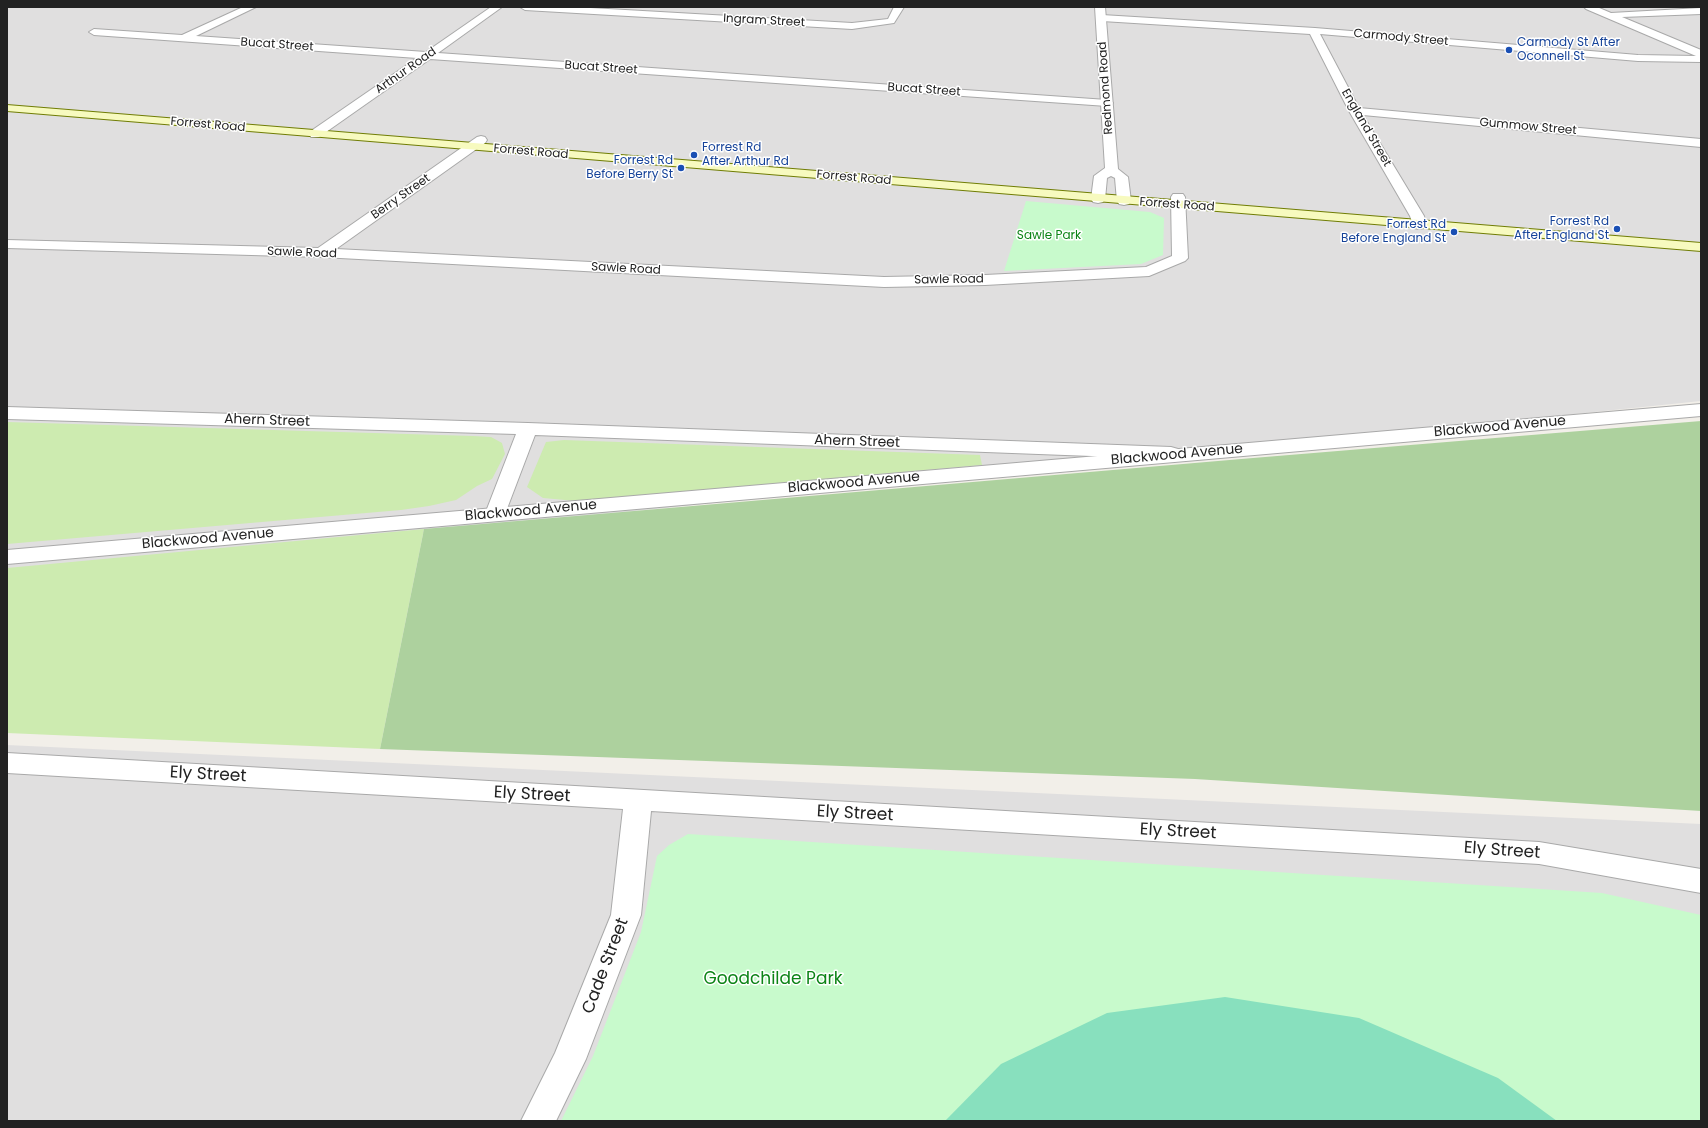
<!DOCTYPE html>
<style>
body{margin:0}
#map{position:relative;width:1708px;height:1128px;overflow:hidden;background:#f2efe9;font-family:Poppins,sans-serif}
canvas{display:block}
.frame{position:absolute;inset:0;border:8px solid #222;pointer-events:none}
</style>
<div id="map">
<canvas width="1708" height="1128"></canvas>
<div class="frame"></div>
</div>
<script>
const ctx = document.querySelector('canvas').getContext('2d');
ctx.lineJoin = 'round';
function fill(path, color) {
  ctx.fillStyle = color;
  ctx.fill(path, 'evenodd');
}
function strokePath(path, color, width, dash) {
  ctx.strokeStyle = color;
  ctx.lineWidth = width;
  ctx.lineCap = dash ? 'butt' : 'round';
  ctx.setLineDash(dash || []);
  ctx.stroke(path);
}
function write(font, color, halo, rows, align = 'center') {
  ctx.font = font + ' Poppins,sans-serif';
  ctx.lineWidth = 3;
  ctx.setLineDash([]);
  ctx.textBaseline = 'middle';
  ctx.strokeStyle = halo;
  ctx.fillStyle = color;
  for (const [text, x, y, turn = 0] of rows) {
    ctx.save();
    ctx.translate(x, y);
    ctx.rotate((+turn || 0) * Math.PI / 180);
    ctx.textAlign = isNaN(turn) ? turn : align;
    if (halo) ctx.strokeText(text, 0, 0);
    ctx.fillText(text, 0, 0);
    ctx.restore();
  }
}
fill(new Path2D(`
 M7,7H1701V401L7,576Z
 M7,745L1701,824V1121H7Z`), '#e0dfdf');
fill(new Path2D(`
 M7,422L473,436L491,437L502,443L505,454L492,479L477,486L456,500L429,506L401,510L7,544Z
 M564,440L980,455L982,465L576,501L543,498L527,487L546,442Z
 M424,529L380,749L7,733V568Z`), '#cdebb0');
fill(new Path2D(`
 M1701,421V811L1195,779L380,749L424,529L1253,458Z`), '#add19e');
fill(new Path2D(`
 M1026,201L1150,212L1164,218L1163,255L1141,264L1004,271Z
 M688,834L1602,893L1701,915V1121H561L593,1056L641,932L657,856L669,845Z`), '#c8facc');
fill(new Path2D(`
 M1225,997L1359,1018L1498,1078L1557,1121H945L1001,1064L1107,1013Z`), '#88e0be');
const minor = new Path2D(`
 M243,7H256L196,36L426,52L491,7H502L438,53L1107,100L1111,101L1113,103L1111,105L1107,106L430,59L319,137H311L309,134L311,131L417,58L94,35L89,32L94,29L182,35Z
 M520,7H573L852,23L888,19L894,7H904L894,23L852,29L525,10Z
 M1584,7H1597L1611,13L1701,8V14L1622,17L1701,50V62L1638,61L1320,34L1359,108L1701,139V147L1363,115L1424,216L1426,225L1424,228L1419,229L1414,228L1410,216L1349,111L1310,34L1102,21L1097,18L1102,15L1315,28L1638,55L1696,56L1586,9Z
 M481,136L485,137L487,140L485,143L336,249L884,277L985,275L1146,267L1172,256L1171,197L1173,194H1183L1185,197L1188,258L1185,261L1149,276L985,285L884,287L321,257L7,248V240L318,248L477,137Z
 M7,407L528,423L1171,447L1178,449L1181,453L1178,457L1171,459L535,435L505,514L502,518L495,520L488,518L485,514L516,434L7,419Z
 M7,753L1539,842L1701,869V893L1539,864L651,811L641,915L586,1059L556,1121H521L555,1053L611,915L623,809L7,773Z`);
const tertiary = new Path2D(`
 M1095,7H1105L1118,169L1128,177L1131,201L1129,204L1124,205L1119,204L1117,201L1115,178L1111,176L1107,178L1105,199L1103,202L1098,203L1093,202L1091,199L1094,176L1105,168Z
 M1701,404V416L7,564V550Z`);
const secondary = new Path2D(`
 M7,105L1701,243V251L7,111Z`);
strokePath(minor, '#a9a9a9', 2);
strokePath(tertiary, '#a9a9a9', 2);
strokePath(secondary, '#707d05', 2);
fill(minor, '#fff');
fill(tertiary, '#fff');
fill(secondary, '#f7fabf');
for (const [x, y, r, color] of [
 [1509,50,4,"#1a4fb4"],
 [694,155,4,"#1a4fb4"],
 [681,168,4,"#1a4fb4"],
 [1617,229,4,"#1a4fb4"],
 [1454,232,4,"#1a4fb4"]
]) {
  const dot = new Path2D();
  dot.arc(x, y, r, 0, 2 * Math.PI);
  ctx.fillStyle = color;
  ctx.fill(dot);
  strokePath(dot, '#fff', 1.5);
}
write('12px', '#222', '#fff', [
 ["Ingram Street",764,21,3],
 ["Carmody Street",1401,38,5],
 ["Bucat Street",277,45,4],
 ["Bucat Street",601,68,4],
 ["Arthur Road",406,71,-35],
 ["Redmond Road",1106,88,-94],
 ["Bucat Street",924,90,4],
 ["Forrest Road",208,125,5],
 ["Gummow Street",1528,127,5],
 ["England Street",1366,128,60],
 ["Forrest Road",531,152,5],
 ["Forrest Road",854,178,5],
 ["Berry Street",401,197,-35],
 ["Forrest Road",1177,205,4],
 ["Sawle Road",302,253,2],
 ["Sawle Road",626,269,3],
 ["Sawle Road",949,280,-1]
]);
write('12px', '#164399', '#fff', [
 ["Carmody St After",1517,43,"left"],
 ["Oconnell St",1517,57,"left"],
 ["Forrest Rd",702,148,"left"],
 ["After Arthur Rd",702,162,"left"],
 ["Forrest Rd",673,161],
 ["Before Berry St",673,175],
 ["Forrest Rd",1609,222],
 ["After England St",1609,236],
 ["Forrest Rd",1446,225],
 ["Before England St",1446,239]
], 'right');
write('12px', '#0c8416', '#fff', [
 ["Sawle Park",1049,236]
]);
write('14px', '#222', '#fff', [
 ["Ahern Street",267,421,2],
 ["Blackwood Avenue",1500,427,-5],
 ["Ahern Street",857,442,2],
 ["Blackwood Avenue",1177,455,-5],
 ["Blackwood Avenue",854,483,-5],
 ["Blackwood Avenue",531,511,-5],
 ["Blackwood Avenue",208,539,-5]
]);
write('17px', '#222', '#fff', [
 ["Ely Street",208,775,3],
 ["Ely Street",532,795,3],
 ["Ely Street",855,814,3],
 ["Ely Street",1178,832,3],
 ["Ely Street",1502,851,4],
 ["Cade Street",606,966,-69]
]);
write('17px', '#0c8416', '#fff', [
 ["Goodchilde Park",773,980]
]);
</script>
